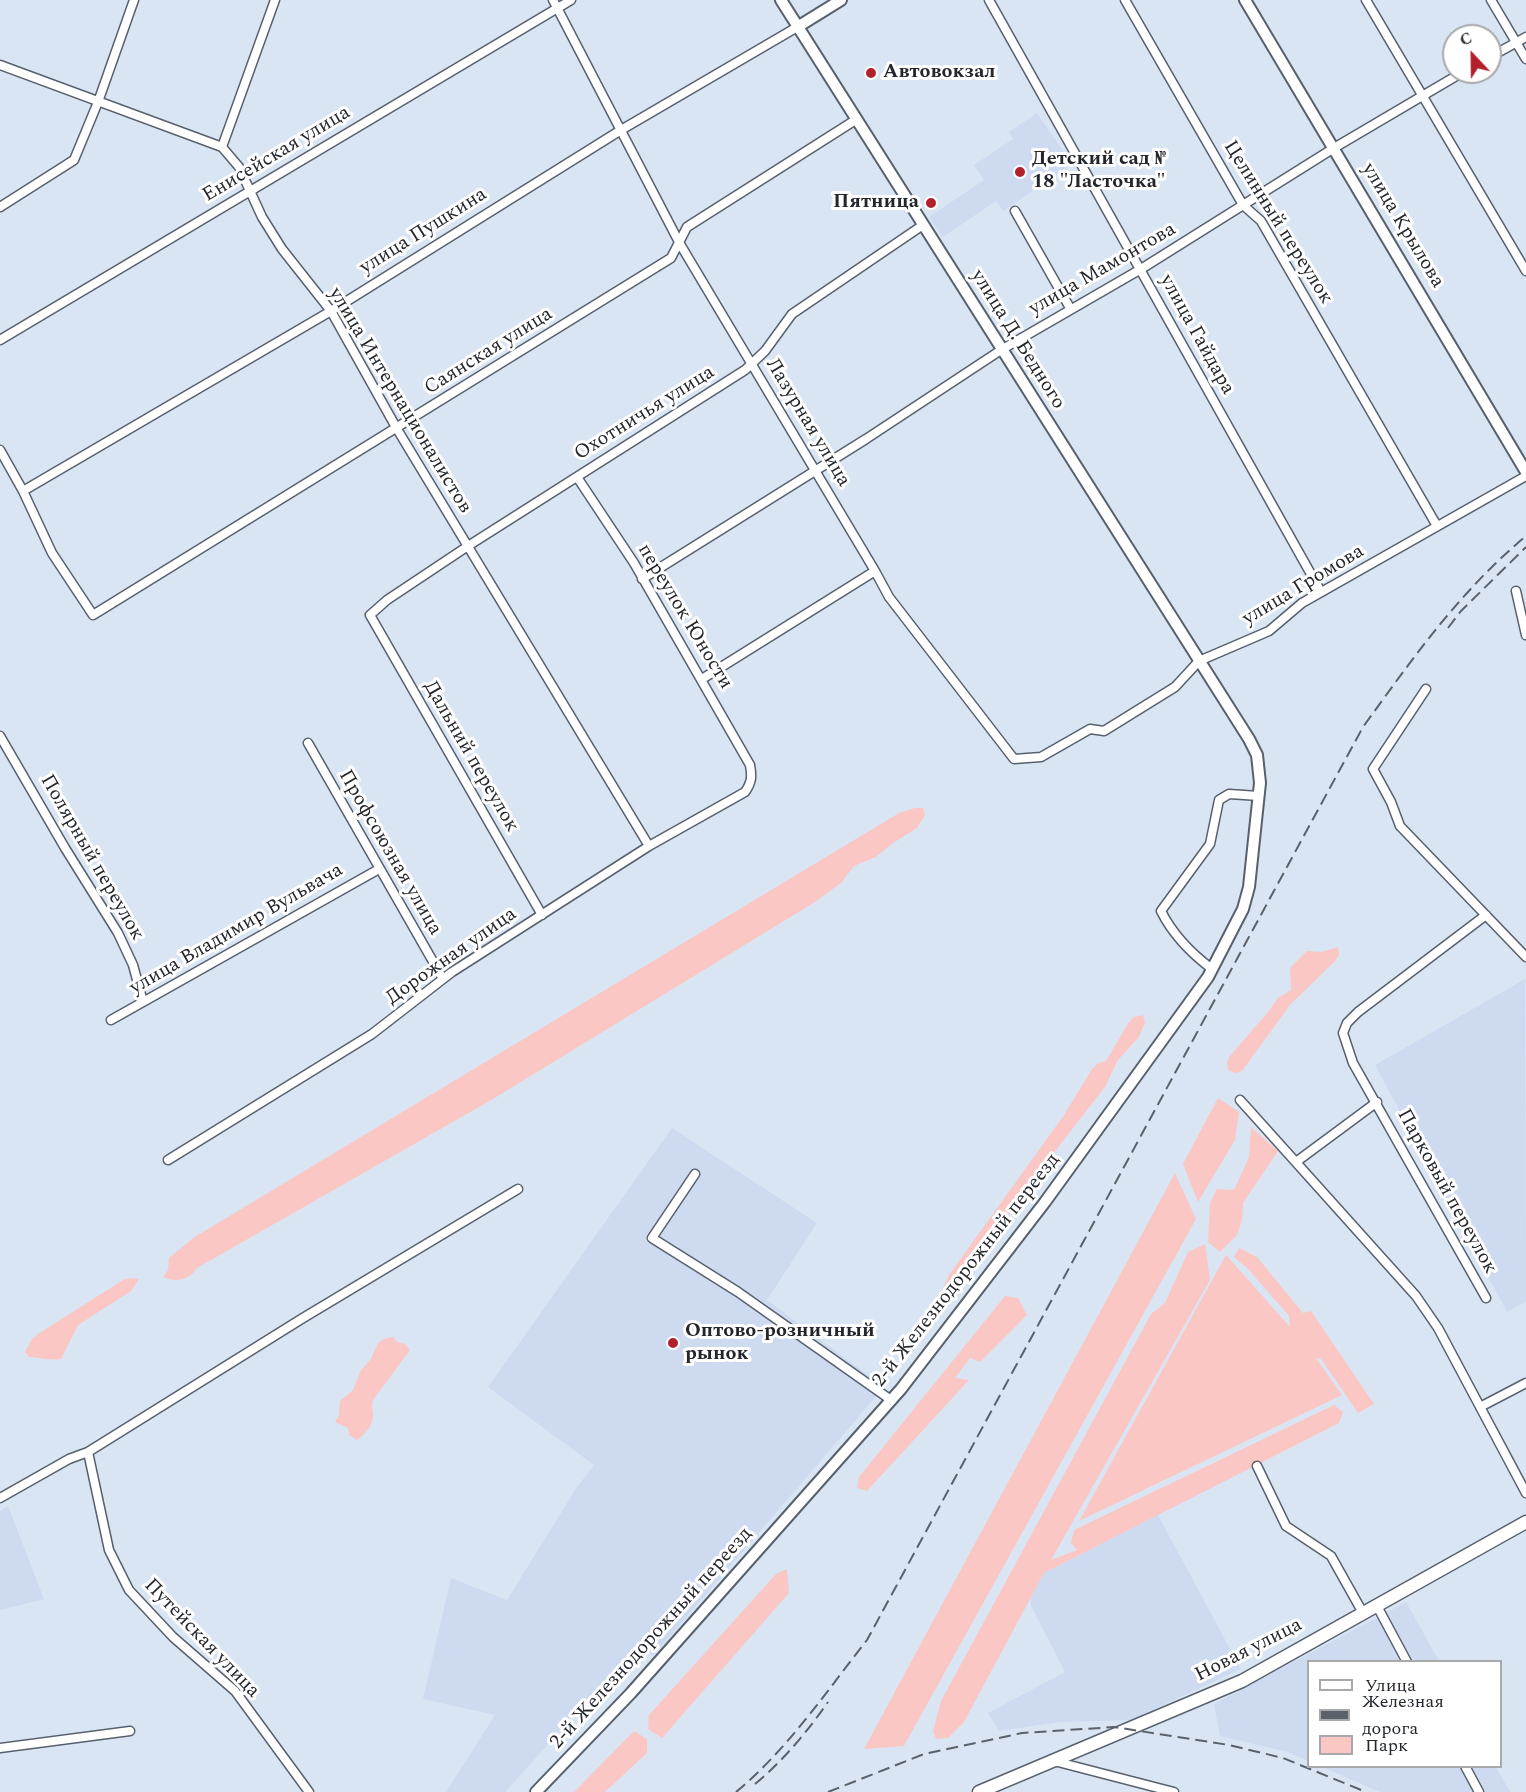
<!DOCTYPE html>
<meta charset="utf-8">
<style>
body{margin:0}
#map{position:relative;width:1526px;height:1792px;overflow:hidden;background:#dae5f4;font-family:Spectral,serif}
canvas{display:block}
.legend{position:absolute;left:1307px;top:1660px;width:195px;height:108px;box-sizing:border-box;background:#fff;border:2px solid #a7a9ab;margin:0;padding:8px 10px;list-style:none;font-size:18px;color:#23272d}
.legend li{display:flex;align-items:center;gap:12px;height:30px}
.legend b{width:30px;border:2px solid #a7a9ab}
.north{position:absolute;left:1442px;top:24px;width:60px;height:60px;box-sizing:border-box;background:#fff;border:2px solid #a7a9ab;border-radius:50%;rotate:338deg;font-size:16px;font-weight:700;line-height:24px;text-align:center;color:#23272d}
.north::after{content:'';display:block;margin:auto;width:21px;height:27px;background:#b2202c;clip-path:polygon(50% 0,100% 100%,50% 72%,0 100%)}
</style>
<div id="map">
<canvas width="1526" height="1792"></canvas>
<ul class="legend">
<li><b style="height:8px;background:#fff"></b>Улица</li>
<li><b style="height:8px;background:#5b6169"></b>Железная дорога</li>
<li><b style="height:16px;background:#fac7c4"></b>Парк</li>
</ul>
<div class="north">С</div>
</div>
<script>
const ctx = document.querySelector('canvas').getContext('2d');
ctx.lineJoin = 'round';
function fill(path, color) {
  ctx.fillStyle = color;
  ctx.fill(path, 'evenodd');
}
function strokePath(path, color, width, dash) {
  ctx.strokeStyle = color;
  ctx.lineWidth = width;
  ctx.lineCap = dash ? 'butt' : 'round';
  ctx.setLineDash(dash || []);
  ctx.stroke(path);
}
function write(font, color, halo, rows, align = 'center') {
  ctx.font = font + ' Spectral,serif';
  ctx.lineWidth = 6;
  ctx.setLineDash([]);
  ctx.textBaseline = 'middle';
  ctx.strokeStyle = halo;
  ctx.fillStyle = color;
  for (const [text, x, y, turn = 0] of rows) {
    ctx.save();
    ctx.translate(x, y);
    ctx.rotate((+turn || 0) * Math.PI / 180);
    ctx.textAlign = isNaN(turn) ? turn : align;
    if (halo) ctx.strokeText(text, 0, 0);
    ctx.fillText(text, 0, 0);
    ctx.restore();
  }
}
fill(new Path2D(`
 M1037,113L1072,164L1003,211L996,201L943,237L929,217L984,180L974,165L1013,139L1009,132Z
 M1525,979L1526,1301L1507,1312L1375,1065Z
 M672,1128L817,1223L767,1300L884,1387L653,1656L639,1643L505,1792H446L495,1715L423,1699L451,1578L507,1600L577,1487L594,1465L488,1387Z
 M8,1506L44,1599L0,1610V1511Z
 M1158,1515L1241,1669L1131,1720L1060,1722L999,1731L988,1713L1065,1672L1031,1606L1030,1599L1044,1573Z
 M1406,1602L1439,1661L1308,1662V1761L1288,1752L1220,1736L1214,1704Z
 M1322,1767H1496L1510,1792H1380Z`), '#cddaf0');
fill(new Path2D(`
 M915,808H923L925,815L917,828L893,843L876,857L854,866L841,883L815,902L493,1099L197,1268C190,1280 175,1283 163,1277L168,1270L169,1258L193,1238L899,813Z
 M1338,947L1339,955L1335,961L1290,1005L1242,1071L1235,1073L1228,1070L1227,1062L1230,1056L1268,1012L1278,998L1291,990L1290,968L1307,951L1322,952Z
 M1143,1015L1145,1022L1139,1037L1118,1060L1105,1087L1028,1186L956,1291L950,1296H942L943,1288L949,1275L1064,1115L1092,1069L1098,1063L1106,1061L1129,1022L1134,1017Z
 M1218,1098L1239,1112L1235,1140L1198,1202L1183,1164Z
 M1251,1127L1278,1151L1243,1203L1242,1219L1237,1235L1220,1252L1208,1242L1210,1203L1217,1189L1234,1190L1249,1157Z
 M1175,1173L1196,1219L904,1746L864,1749Z
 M1205,1244L1210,1280L1051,1560L1077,1550L1071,1543L1074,1530L1334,1405L1343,1412L1339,1423L1044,1573L964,1722L948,1738L936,1739L933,1731L941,1701L1151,1314L1165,1303L1188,1252Z
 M1239,1248L1257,1257L1303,1313L1311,1311L1374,1404L1358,1413L1321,1359L1316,1358L1342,1395L1079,1521L1226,1255L1290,1327L1289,1316L1249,1270L1234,1257Z
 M131,1278L139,1279L131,1291L78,1325L61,1359C51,1361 40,1357 29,1357L25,1352L32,1339L38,1334L123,1280Z
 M1005,1296L1018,1298L1027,1315L980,1362L970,1358L955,1378L969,1380L867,1491L857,1488L859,1477Z
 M393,1337L397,1342L405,1344L410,1350L373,1400C371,1407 373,1409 373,1415C374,1425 364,1435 357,1440L349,1435L348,1428L335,1422L339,1415L340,1401L353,1390L361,1370L371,1359L378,1343L384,1339Z
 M787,1569L789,1593L662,1738L648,1729L649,1715L776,1574Z
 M634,1731L647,1739V1753L605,1792H574Z`), '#fac7c4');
const minor = new Path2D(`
 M553,0L680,244L875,571L889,597L1014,759L1041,757L1090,729L1104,731L1175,687L1199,661L1269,631L1302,603L1526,476
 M989,0L1321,592
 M1125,0L1243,205L1261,221L1437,526
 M1366,0L1526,271
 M1491,0L1526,59
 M1490,57L1526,37
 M0,65L222,147L239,167L262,217L282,249L331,311L397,429L649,846
 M222,147L275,0
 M0,207L74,160L98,102L134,0
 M1015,211L1070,308
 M0,340L571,0
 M0,450L23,491L52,553L93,615L671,258L687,227L857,119
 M23,491L331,311L621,130L799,26
 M642,579L866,439L1001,350L1141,269L1334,148L1463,72
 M1516,591L1526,635
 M702,679L875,571
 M1426,689L1373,769L1391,802L1400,826L1526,957
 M0,736L65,848L118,933L133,965L143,1002
 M308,743L443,979
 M542,915L370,615L387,600L468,546L745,370L765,351L792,314L923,225
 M1486,915L1358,1012L1347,1023L1343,1033L1353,1063L1486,1298
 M1212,969C1192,954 1172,933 1161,911L1210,844L1219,800L1229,794L1259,796
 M111,1020L379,869
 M1240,1100L1416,1296L1438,1328L1526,1493
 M168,1160L372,1034L452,972L649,846L745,792C752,782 752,776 750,765L634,563L577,477
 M1296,1162L1377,1102
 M695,1174L652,1238L738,1292L891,1400
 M1480,1407L1526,1383
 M88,1452L303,1318L518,1189
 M1257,1466L1286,1526L1331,1556L1363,1613
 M0,1498L69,1459L88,1452L109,1550L129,1590L173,1637L235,1691L309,1792
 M1377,1606L1407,1662
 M0,1748L130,1731
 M1054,1761L1174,1792
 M1465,1766L1479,1792`);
const tertiary = new Path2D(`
 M1245,0L1526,472
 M799,26L841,0
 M536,1792L631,1693L901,1389L1045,1202L1208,977L1243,909L1249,887L1260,783L1257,755L1249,739L781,0`);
const secondary = new Path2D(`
 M979,1792L1242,1681L1526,1522`);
strokePath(minor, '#57606d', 11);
strokePath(tertiary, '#57606d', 14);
strokePath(secondary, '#57606d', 15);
strokePath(minor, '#fff', 8);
strokePath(tertiary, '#fff', 10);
strokePath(secondary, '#fff', 12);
strokePath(new Path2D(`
 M1448,628L1461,611L1526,547
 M755,1784C783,1761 807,1732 828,1702
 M736,1792C787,1750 826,1692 867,1640L1363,727C1413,658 1460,591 1526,536
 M828,1792L924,1754L1022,1733L1114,1727L1229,1745L1283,1758L1366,1792`), '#5b6169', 2, [12, 6]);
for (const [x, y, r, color] of [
 [871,73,6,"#b2202c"],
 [1020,172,6,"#b2202c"],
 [931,203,6,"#b2202c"],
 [673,1343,6,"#b2202c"]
]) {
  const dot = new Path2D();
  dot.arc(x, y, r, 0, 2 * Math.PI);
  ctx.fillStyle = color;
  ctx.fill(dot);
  strokePath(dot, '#fff', 2);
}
write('bold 20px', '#23272d', '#fff', [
 ["Автовокзал",883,73],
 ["Детский сад №",1032,160],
 ["18 \"Ласточка\"",1032,183],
 ["Пятница",919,203,"right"],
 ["Оптово-розничный",685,1332],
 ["рынок",685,1355]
], 'left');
write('20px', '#23272d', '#fff', [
 ["Енисейская улица",277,155,-31],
 ["Целинный переулок",1277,223,58],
 ["улица Крылова",1402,226,59],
 ["улица Пушкина",424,232,-32],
 ["улица Мамонтова",1103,270,-30],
 ["улица Гайдара",1196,335,61],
 ["улица Д. Бедного",1017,340,58],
 ["Саянская улица",489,352,-32],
 ["улица Интернационалистов",399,401,59],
 ["Охотничья улица",645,414,-32],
 ["Лазурная улица",807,423,59],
 ["улица Громова",1304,586,-31],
 ["переулок Юности",684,617,59],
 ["Дальний переулок",470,757,60],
 ["Профсоюзная улица",389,853,60],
 ["Полярный переулок",91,858,60],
 ["улица Владимир Вульвача",237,930,-30],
 ["Дорожная улица",452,957,-35],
 ["Парковый переулок",1446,1192,61],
 ["2-й Железнодорожный переезд",967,1271,-52],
 ["Путейская улица",201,1639,46],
 ["2-й Железнодорожный переезд",652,1639,-48],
 ["Новая улица",1249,1651,-27]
]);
</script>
